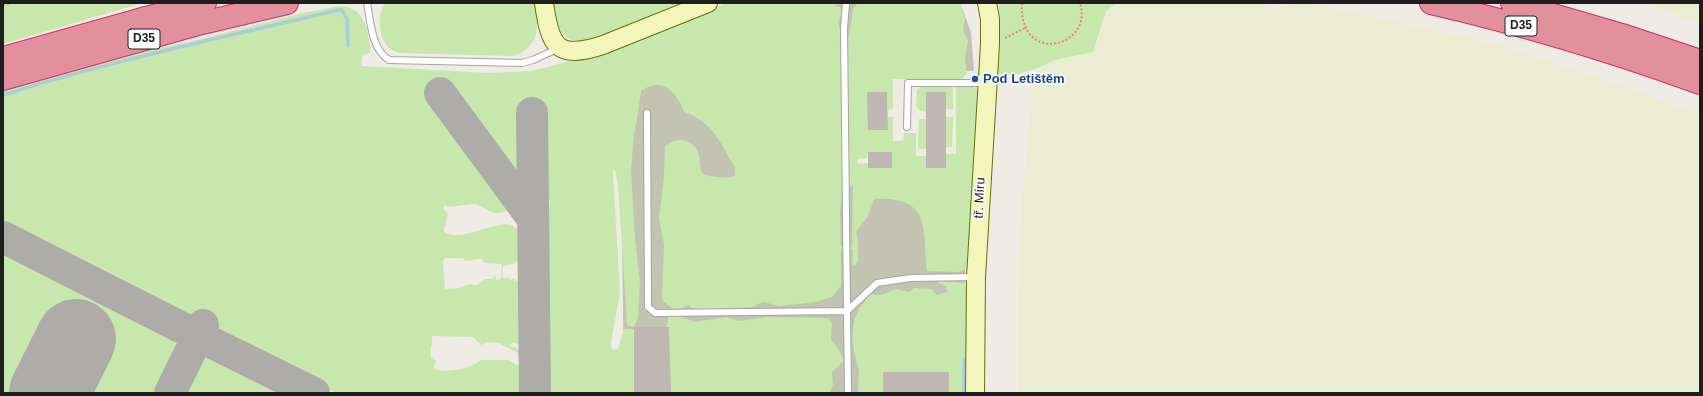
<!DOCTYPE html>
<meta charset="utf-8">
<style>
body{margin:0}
#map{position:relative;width:1703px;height:396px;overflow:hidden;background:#efece5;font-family:Helvetica,sans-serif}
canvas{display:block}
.frame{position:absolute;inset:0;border:4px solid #1e1e1e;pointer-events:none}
</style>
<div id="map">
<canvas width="1703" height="396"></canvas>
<div class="frame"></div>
</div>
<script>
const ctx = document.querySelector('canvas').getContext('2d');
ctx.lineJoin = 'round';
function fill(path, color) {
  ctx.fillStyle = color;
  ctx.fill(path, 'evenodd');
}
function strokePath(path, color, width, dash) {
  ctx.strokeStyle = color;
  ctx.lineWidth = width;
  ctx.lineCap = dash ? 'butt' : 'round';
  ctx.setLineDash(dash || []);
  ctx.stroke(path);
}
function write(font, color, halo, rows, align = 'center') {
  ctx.font = font + ' Helvetica,sans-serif';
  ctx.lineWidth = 3;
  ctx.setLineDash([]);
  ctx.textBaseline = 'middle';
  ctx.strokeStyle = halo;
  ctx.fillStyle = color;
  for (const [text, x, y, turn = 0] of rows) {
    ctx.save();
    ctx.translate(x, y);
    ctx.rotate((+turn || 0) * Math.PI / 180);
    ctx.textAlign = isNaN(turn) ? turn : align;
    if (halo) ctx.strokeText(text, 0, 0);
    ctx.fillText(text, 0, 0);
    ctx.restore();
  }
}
fill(new Path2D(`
 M798,3L951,4L963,10L971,33L974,71H851L848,183L968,189L961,393H624L620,71Z`), '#c3c3b1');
fill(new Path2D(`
 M1116,3H1261L1273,9L1301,3L1355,13L1501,46L1624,86L1700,115V393H1019L1018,330L1020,247L1023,188L1034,82L1041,67L1101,29L1106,11Z
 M1647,3H1700V23L1685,18Z`), '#eaedd1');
fill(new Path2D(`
 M3,3H143L3,44Z
 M386,3H535C539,28 540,47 513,56L399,53C395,51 391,50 388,47C378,36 377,13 386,3Z
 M553,3H686C665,12 592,48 574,41C557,35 555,18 553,3Z
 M727,3H838L836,7H840L842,13L838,22L841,36L839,43L843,37H849L853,9L858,3H961L965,19L963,30L968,40L965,59L967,73L962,79H893V109L888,110L887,92H868V130H887L888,117H893V141H903L904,133H916V156H926V168H946V154H956V86H972L980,91L969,264C966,269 963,271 958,272L927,271C923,228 931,196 874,199L868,216L856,232C859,242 858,250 858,260L855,266L852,265L853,250L845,248L841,249V286L832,297L815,302L780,306L763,302L752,307L717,309L710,311L694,309L688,305L682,308L673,309L663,301L662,297L664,244L659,219L664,176L665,146C677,135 695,139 699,156C701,163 699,168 703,174C712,177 725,179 735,176C736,162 732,165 728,156C718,136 707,120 684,112C677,92 662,76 641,91L637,120L634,134L631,170L635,238L640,283L638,318L634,327L627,325L618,185L615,170L613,172L620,293L611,343L612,350L618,349L624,329H634V393H545L544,369L539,352L542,343L539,328L537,326C538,305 534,283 536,261C537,245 546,230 545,213L549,209L550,201C542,190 541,133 541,117L538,114L530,111L526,116C532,140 530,171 525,195L461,105L443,94L434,100L457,132L460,129L464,134L460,137L463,142L509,208C497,222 482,204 475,204C467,204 458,206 450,207L445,205L443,208L448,214L446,219V225L444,228V232C466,244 502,214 516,228C518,230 519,234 523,237L526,236L524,246L526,247L519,257L524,265L526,264L524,266L525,279L523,286L525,290L524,297L526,300L524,331L529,336L524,335L520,340L530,347L523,344L525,348C522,346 516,343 512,343L509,346L516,347L518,350L523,349L518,353L499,343L487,342L481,345L473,337L432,336V343L433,345L431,346V358L436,361L433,368C443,374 473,369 481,360H508L526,370L527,393H336L244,345L213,333L212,332L213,328L192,319L180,338L171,335L177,348L155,393H3V90L137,52L184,43L303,13L340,6C364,6 369,31 370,50V52L362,56L361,66L488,73L532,71L589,56ZM868,152H892V168H868V163L858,164V159L867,158ZM853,186L852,247L841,246L840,214L842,188ZM445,258H463L465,261L481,259L485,263L502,264L501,279L496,280L495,275L492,279H485L477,285L470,284L459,288L445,289L443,262ZM518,260L524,269V278L520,283L516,280L514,281L515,278L510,280L508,277L507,279L502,277L503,266L513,264Z
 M999,3H1116L1106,11L1093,52L1054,60L1041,67L1015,75L996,74Z
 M922,86H953V110L946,109L945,92H926V112L920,111L916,106L917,90Z
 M946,117H953L952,147H946Z
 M919,119H926V149H919L918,146Z
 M940,281L962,283L969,289L968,393H949V372H883V393H859C857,386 859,379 859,371C858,366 856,361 855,356C850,331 852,313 871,294L881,295L896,289L909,292L914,288L932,289L937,295L947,292L946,286L938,283Z
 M669,316H680L694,322L727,317L738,321L769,317L828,318L832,324L831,340L838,348L844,361L832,372L833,385L829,393H662L671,392L666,327Z
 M220,355L267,379L271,378L296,393H183L202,357L204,359Z`), '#c8e7ad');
strokePath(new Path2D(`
 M3,95C113,60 226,37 338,10H342L347,19L348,46
 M964,359V393`), '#a7ceda', 3.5);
strokePath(new Path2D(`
 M440,93L533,219
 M532,113L535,393
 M3,237L198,336L203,325
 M170,393L198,336L314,393`), '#aeaca8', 32);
strokePath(new Path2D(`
 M49,393L76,339`), '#aeaca8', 80);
fill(new Path2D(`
 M867,92H887L888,130H868Z
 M926,92H946V168H926Z
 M868,152H892V168H868Z
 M634,327H669L671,393H634Z
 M883,372H949V393H883Z`), '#bfb8b2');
const lane = new Path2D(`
 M367,3C371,23 371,48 389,60L522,63L533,60L559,48
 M846,3L844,28L847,311L877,283L910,278L974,277
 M647,113L648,307L655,313L847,311L848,393
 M907,127L908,83H986`);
const secondary = new Path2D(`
 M544,3C550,47 557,60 603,45L708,3
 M975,393L976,277L990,44V19L987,3`);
const highway = new Path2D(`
 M1431,3C1522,24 1612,51 1700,83
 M1512,3L1622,35L1700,61
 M3,58L142,19L205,3
 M3,79L202,23L287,3`);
strokePath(lane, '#a5a5a5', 8);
strokePath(secondary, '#64710a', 20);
strokePath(highway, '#d22d63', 24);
strokePath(new Path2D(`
 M1022,3C1018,66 1094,48 1080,3
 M3,5L11,3
 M1005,38L1025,28`), '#f38172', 2, [2, 2]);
strokePath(lane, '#fff', 6);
strokePath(secondary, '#f2f6bb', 18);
strokePath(highway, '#e2909e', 22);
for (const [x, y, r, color] of [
 [975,79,4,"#1a4fb4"]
]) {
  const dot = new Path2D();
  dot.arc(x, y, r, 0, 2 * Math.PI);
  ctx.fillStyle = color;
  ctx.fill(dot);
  strokePath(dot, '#fff', 1.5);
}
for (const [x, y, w] of [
 [1521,26,32],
 [144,39,32]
]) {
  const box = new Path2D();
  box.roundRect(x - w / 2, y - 10, w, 20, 3);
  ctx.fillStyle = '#fff';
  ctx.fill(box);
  strokePath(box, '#1e1e1e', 1);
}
write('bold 12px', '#1e1e1e', null, [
 ["D35",1521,26],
 ["D35",144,39]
]);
write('bold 13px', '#164399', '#fff', [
 ["Pod Letištěm",983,79]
], 'left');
write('13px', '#1e1e1e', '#fff', [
 ["tř. Míru",980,198,-87]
]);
</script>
